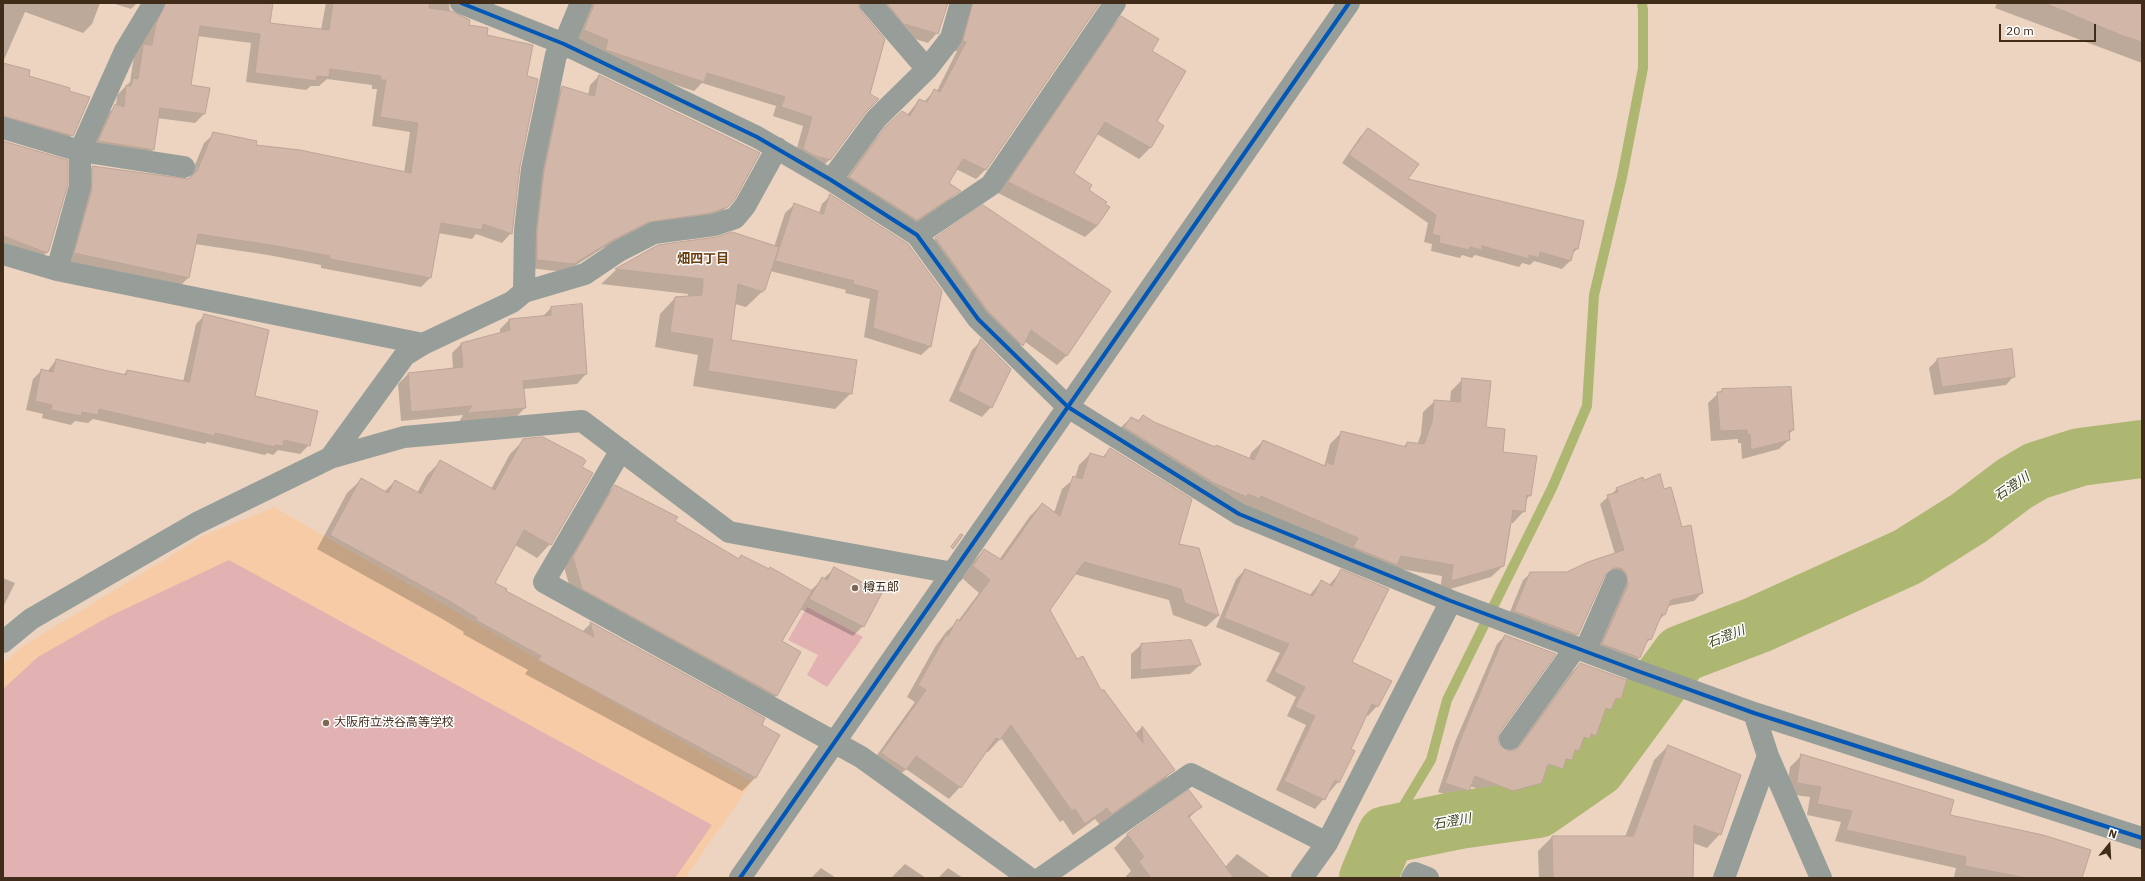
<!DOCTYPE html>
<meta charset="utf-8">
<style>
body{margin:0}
#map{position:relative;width:2145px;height:881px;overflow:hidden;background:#ecd4c0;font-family:"IBM Plex Sans",sans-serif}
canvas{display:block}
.frame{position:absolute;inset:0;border:4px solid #412c1a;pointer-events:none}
.north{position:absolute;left:2089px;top:825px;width:40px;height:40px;-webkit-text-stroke:3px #fdfdfd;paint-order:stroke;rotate:18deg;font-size:11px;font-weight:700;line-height:16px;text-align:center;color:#412c1a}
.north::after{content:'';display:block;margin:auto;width:14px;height:18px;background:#412c1a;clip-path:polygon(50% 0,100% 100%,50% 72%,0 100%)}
.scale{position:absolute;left:1999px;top:24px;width:97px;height:18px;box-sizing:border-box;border:2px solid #412c1a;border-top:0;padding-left:5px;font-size:12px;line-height:14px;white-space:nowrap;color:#412c1a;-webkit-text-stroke:3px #fdfdfd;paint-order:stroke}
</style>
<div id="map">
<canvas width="2145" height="881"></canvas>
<div class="frame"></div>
<div class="north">N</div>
<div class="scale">20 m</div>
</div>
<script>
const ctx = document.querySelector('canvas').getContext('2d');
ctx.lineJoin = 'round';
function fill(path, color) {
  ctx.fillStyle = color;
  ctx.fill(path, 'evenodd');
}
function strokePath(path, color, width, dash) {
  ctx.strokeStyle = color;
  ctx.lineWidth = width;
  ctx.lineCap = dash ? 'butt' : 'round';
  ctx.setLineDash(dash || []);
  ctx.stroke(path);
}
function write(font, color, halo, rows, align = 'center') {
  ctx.font = font + ' "IBM Plex Sans","Noto Sans JP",sans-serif';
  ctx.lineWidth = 3;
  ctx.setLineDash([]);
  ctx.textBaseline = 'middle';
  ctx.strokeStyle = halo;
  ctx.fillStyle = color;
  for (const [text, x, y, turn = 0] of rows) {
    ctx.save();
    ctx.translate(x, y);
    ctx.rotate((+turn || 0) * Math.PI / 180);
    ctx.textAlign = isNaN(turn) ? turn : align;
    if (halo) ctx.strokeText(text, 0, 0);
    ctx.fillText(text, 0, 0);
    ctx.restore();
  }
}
fill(new Path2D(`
 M274,507L752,782L685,878H3V664L23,646L203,536Z`), '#f6cba6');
fill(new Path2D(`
 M229,560L712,825L675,878H3V689L38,657L108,617Z
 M807,607L863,637L827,687L807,675L818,655L788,640Z`), '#e2b2b3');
fill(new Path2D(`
 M3,3H100L92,24L83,33L25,12L3,62Z
 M112,3H137L131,9Z
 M152,3H272L269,24L321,30L326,3H449L450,11L468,26L486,36L525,76L511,233L502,243L476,234L472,239L438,233L430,278L421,287L321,268V265L268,255L195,244L188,278L179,287L66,263L84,176L93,167L189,179L204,143L214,134L255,146L404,173L410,132L372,126L377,89H372V85L327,79L319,86H311L306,90L246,82L251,43L197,36L190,86L204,114L195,123L157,118L153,149L144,159L90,150L106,115L116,106L117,95L130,82L134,56Z
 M589,3H858L865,111L829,160L820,169L794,159L803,126L773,116L776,106L702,83L694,91L597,59L576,39Z
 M867,3H948L937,33L928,43L895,33Z
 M960,3H1099L985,170L976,179L956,169L948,183L959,191L950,200L907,229L840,186L876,138L886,128L907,115L919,100L924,102L935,90L937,91L957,51H954Z
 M1997,3H2142V63L1995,8Z
 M1121,17L1150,51L1156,121L1163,126L1150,148L1139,159L1097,134L1073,173L1088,190L1097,226L1085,237L998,193L1110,28Z
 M3,64L27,77L72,135L63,145L3,127Z
 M599,76L727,207L718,216L603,248L565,272L529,268V240L554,96L562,87L588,95L590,85Z
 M1368,129L1406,179L1577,249L1572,254L1570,261L1562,269L1534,261L1530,265L1522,263L1519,267L1475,255L1472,258L1462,255L1460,258L1431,251L1432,244L1424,242L1428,223L1342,163L1360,137Z
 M3,142L49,250L37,262L3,249Z
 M830,196L930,347L921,355L864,337L870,299L845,293L846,290L770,271L765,289L746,307L735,304L730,341L851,393L835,409L693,386L698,355L655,347L660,314L675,298L688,297V294L601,284L616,270L658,246L774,247L785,213L794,205L819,213L822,204Z
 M983,207L1110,291L1066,356L1057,365L1024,341L1013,354L926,248L935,239Z
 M581,306L586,374L577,384L523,389L525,408L515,418L459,422L463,415L401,421L398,384L408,374L453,369L452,353L461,344L500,334V329L509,320L542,317L551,308Z
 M205,315L254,397L309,445L300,454L278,450L273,455L267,453L265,455L207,442L205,444L93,419L88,423L75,421L71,425L42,418L43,414L26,410L33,379L42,370L47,372L56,360L123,375L127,371L183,382L196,324Z
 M981,341L991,407L982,417L949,401L972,350Z
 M2011,350L2014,376L2006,385L1934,395L1929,368L1937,360Z
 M1463,379L1484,428L1530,495L1526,500L1524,511L1513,523H1510L1503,566L1491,577L1440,592L1442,576L1394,568L1247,510L1119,429L1131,418L1137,422L1143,416L1153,423L1214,448L1216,446L1249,459L1251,453L1263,441L1324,467L1330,444L1342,432L1403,447L1407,443L1417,445L1421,434L1423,412L1435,401L1450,402L1451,391Z
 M1722,390L1793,430L1788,435L1789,440L1779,449L1742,459L1741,443H1738V439L1711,441L1708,403Z
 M524,440L581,468L550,544L537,558L515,545L494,583L505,591L582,632L591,623L779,736L755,778L742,791L525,674L528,670L463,634L464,632L439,617L317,549L347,493L361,480L384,492L395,481L417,493L427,475L441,461L491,489L510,454Z
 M1110,449L1178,544L1198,548L1218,616L1206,627L1173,615L1169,600L1074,574L1049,610L1076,660L1135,734L1142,727L1173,770L1162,782L1100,825L1095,819L1073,835L1063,820L1060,822L1001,738L988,752L986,751L960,787L949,799L906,769L894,781L870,765L915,702L907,697L935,647L946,632L958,621L979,593L962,578L973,562L984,550L999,560L1030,516L1042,504L1054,513L1062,489L1075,478L1079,465L1090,454L1102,458Z
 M1643,481L1664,490L1681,528L1702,593L1694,601L1668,606L1664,615L1658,621L1650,639L1644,646L1639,658L1631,666L1595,652L1613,576L1606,575L1603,577L1578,634L1570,642L1507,619L1523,580L1531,573H1567L1615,554L1600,504L1617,489Z
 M615,486L738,559L741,556L810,591L834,569L863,626L853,636L800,609L781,642L800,652L776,696L767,705L573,598L564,567L606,495Z
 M1245,570L1309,596L1321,581L1329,585L1341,571L1351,662L1377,706L1368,716L1366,714L1349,749L1338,782L1315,809L1276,790L1306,725L1287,716L1296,697L1266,681L1280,653L1216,627L1236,579Z
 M3,578L15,583L3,607Z
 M1505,636L1499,732L1497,738L1498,745L1508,752L1515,751L1572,672L1580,664L1620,699L1602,718L1595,735L1580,747L1554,777L1544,774L1541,782L1532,791L1504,799L1470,786L1460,799L1438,792L1455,742L1497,644Z
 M1141,645L1200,665L1190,674L1131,679V654Z
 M1668,746L1720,834L1707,848L1693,843L1692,878H1539L1538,851L1552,837H1625L1654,760Z
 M1801,756L1949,815L2081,878H1958L1954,877L1956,868L1835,841L1841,822L1807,815L1810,797L1786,794L1790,767Z
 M1189,792L1200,807L1188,819L1225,867L1237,854L1271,878H1127L1126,876L1131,871L1114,848L1127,835Z
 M905,864L926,878H891Z
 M821,868L836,878H811Z
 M948,868L963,878H938Z`), '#0003');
strokePath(new Path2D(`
 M1386,835L1431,760L1447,700L1552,488L1587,406L1594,295L1622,177L1643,68V10L1642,3`), '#aeb772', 10);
strokePath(new Path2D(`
 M1368,878L1386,835L1459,820L1538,809L1597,768L1681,654L1757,625L1907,557L1969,518L2014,484L2036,471L2080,457L2142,449`), '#aeb772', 58);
const building = new Path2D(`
 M166,3H273L270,23L329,30L333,3H430L429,8L451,11L470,20L469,25L488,28L487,35L533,45L527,76L538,79L520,166L512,234L483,224L482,230L441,223L431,278L330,259V256L277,246L198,234L189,278L74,253L92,189V166L188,179L197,171L213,132L257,141L256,145L300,150L411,173L418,123L380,117L386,80H381V76L330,69L329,77L317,76L316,81L255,73L260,34L200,26L191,85L210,88L205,114L160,108L154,150L98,141L115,104L124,107L126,85L131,86L133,78L138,79L143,46L144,44L152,45L156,24Z
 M595,3H858L861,11L885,39L870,94L879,99L866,112L830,160L813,155L803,149L812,117L781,107L785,97L707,73L704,82L605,50L608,40L584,30Z
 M887,3H948L938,34L904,24Z
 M973,3H1100L986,170L963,159L949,183L961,191L917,220L849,177L885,127L902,111L910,116L919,99L927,102L934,89L940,92L966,42L963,41Z
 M2045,3H2142V42L2123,36Z
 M1121,16L1159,39L1152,51L1186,71L1157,121L1164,126L1151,148L1105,122L1074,173L1092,185L1089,190L1107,202L1105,204L1110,207L1097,226L1008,182Z
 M3,63L30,70L29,76L70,88L69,91L90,97L73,136L3,116Z
 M599,75L760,153L735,199L728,207L711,213L649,222L613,240L574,264L537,260V231L544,171L562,86L594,96Z
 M1368,128L1419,164L1408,179L1584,221L1578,249H1574L1571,261L1540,252L1539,258L1529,255V259L1482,246V250L1470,247L1469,250L1439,243L1440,236L1432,234L1436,215L1349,155Z
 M3,141L68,160V184L49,250L47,253L3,236Z
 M830,194L908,244L942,291L931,347L873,328L878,291L853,284L854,281L775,261L794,203L823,214Z
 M983,205L1111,291L1067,356L1031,330L1023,346L988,311L935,238Z
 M732,232L779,247L765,290L764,289L763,292L738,284L731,340L857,360L852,394L708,371L713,339L670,332L675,297L702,295L703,279L615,269L658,245L716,237Z
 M582,304L587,374L523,381L526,408L467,413L472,406L411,412L408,373L463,367L461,343L510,330L509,319L551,315V307Z
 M204,314L269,330L255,396L318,411L310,446L284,440L283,446L275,445V447L215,433V436L99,409L98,415L82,412L81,416L51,410L52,405L35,401L41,369L53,372L56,359L126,375L127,370L189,382Z
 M981,339L1011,369L992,408L958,391Z
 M2012,349L2015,377L1942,387L1937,359Z
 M1462,378L1491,381L1486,427L1505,429L1503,452L1537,456L1531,496L1527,495L1525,512L1513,510L1504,566L1451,581L1453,565L1401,556L1397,565L1353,547L1358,538L1261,496L1260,499L1248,494L1247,497L1214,483L1124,427L1131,417L1139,421L1143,415L1154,422L1215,447L1216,445L1254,460L1263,440L1325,466L1327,462L1333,465L1341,431L1406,447L1407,442L1424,444L1432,422L1434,400L1460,402Z
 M1791,387L1794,430L1789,431L1790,440L1751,450L1750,434H1747V430L1720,431L1717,392H1722V389Z
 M543,437L583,458L586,461L582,467L593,473L551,545L524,530L495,583L507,589L506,591L594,637L590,622L765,718L762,725L780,735L756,778L538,660L541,656L476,620L477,618L453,603L330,535L361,478L388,493L395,480L421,494L440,460L495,490L523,439Z
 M1110,448L1192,499L1179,544L1199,548L1219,616L1185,603L1181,589L1084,562L1050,610L1077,659L1083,656L1101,690H1104L1143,743L1142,726L1175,770L1112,814L1107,808L1085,824L1075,809L1072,811L1011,725L1000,740L996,738L961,788L916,756L906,770L881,753L926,690L918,685L946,635L948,636L957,619L960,621L990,580L973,566L984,549L1002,560L1042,503L1060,516L1073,476L1082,479L1090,453L1104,457Z
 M1660,474L1664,489L1671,487L1682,527L1691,525L1703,593L1671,600L1665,615L1662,614L1651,640L1648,639L1640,658L1602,644L1628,585L1626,573L1621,568H1614L1605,575L1578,635L1514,611L1530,572H1567L1588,562L1624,550L1607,495L1618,492L1616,488L1643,477L1644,480Z
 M615,485L678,517L675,521L739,559L741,555L769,569L770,567L812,591L782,641L801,652L777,696L582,589L573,557Z
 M961,534L963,535L953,549L951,547Z
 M834,567L882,593L864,627L809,599L822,577L827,580Z
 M1245,569L1313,596L1321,580L1332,586L1341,569L1389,589L1352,662L1392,681L1378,707L1372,704L1351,749L1355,751L1339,783L1335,780L1325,800L1284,781L1315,716L1295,707L1305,687L1274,672L1289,644L1224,618Z
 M1505,635L1556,654L1500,732L1498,738L1499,744L1508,751L1515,750L1520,746L1580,663L1627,680L1621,699L1616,698L1611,710L1606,708L1596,736L1591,734L1590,739L1584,737L1579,751L1575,750L1572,760L1566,759L1563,769L1548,764L1542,783L1513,791L1475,776L1469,791L1445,783L1463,733Z
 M1191,640L1201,665L1140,670L1141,644Z
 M1668,745L1741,775L1721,835L1694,825L1693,878H1553L1552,836H1633Z
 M1801,754L1954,800L1950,815L2043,835L2091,850L2082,878H2026L1965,866L1966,857L1846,830L1852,811L1817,804L1821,787L1797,783Z
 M1189,790L1202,807L1188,816L1234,878H1151L1139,862L1144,857L1127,834Z`);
fill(building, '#d2b6a7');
strokePath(building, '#bba597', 1);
strokePath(new Path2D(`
 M461,3L564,44L757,137L831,180L917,235L978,319L1068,407L1239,514L1451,601L1635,670L1754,713L2142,838
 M870,3L927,69
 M3,128L80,151L184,167
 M831,180L876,119L927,69L951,38L961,3
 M917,235L991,185L1115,3
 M3,254L57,270L423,344
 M57,270L80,186V151L125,51L154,3
 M524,292L525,230L532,169L556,55L564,44L581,3
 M621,450L544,582L861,757L1029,878
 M330,458L405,355L423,344L512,302L524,292L585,274L619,251L654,233L714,225L735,218L745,206L777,148
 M3,642L31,619L197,523L330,458L404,437L582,421L729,532L953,573
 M1585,651L1616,580
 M1754,713L1768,756L1821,878
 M1510,739L1576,647
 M740,878L1349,3
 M1041,878L1191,774L1327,843
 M1302,878L1327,843L1451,601
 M1412,878L1415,873L1428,878
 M1724,878L1768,756`), '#979e99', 22);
strokePath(new Path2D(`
 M461,3L564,44L757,137L831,180L917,235L978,319L1068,407L1239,514L1451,601L1635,670L1754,713L2142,838
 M740,878L1349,3`), '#0057b8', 4);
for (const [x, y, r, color] of [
 [855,588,4,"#7d6754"],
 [326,723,4,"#7d6754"]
]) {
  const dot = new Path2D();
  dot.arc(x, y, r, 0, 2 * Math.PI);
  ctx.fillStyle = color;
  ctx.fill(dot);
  strokePath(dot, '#fdfdfd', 1.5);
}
write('12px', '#412c1a', '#fdfdfd', [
 ["樽五郎",863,588],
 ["大阪府立渋谷高等学校",334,723]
], 'left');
write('bold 13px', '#693d0e', '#fdfdfd', [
 ["畑四丁目",703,259]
]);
write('italic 13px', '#38411c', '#fdfdfd', [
 ["石澄川",2012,487,-34],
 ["石澄川",1726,637,-21],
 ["石澄川",1452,822,-10]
]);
</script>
